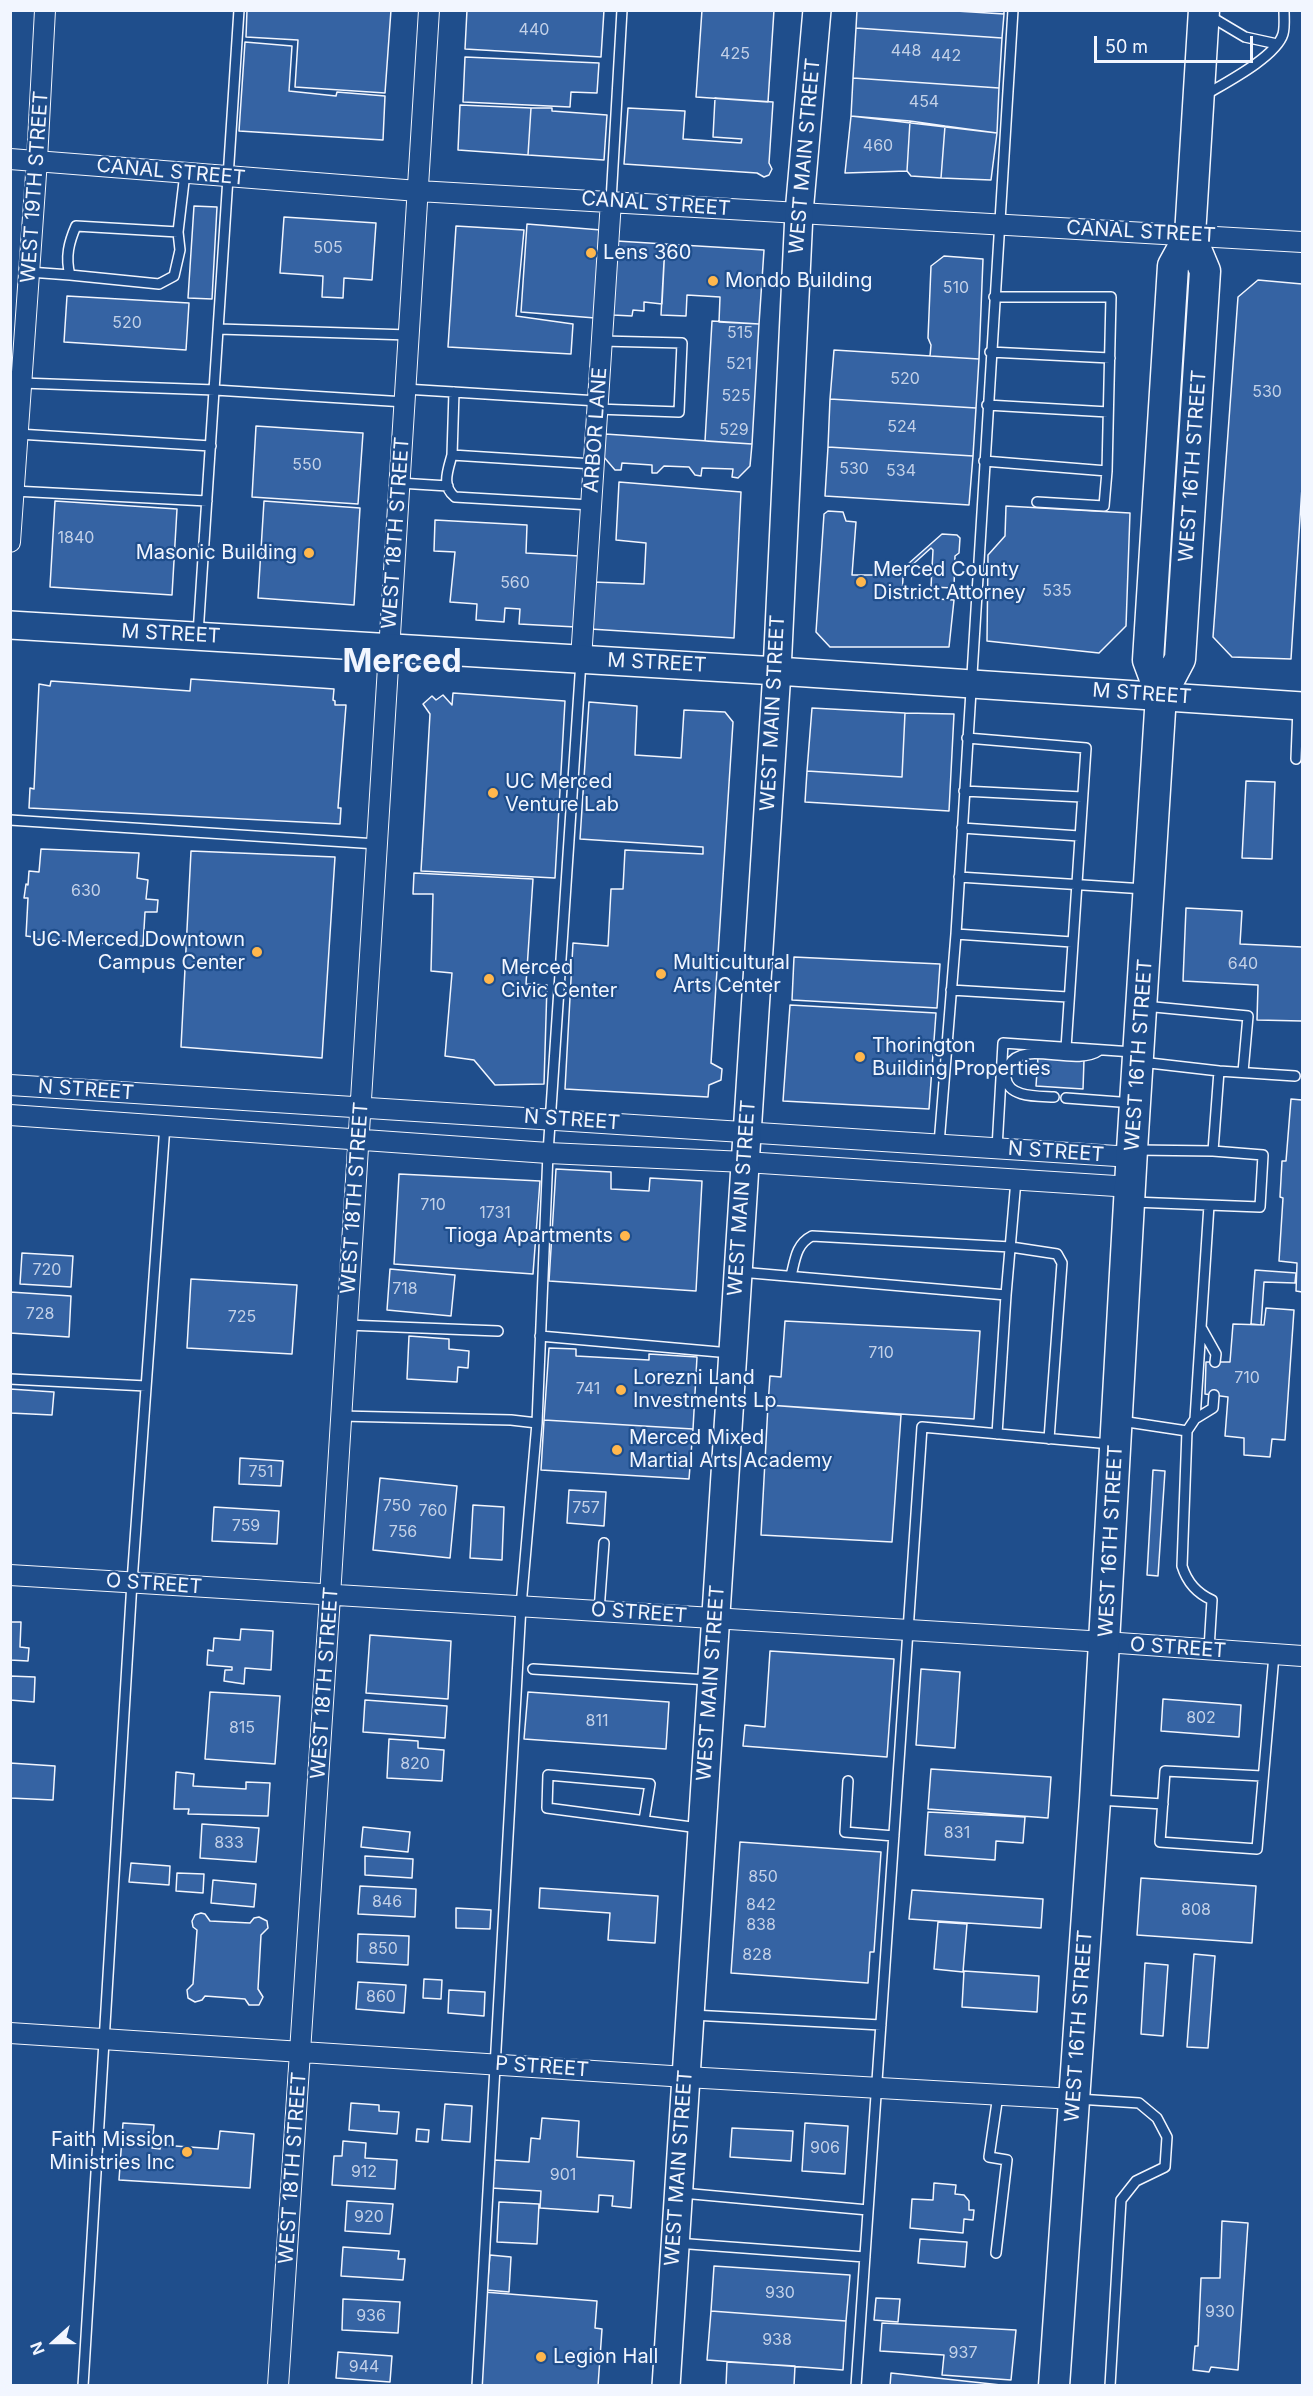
<!DOCTYPE html>
<style>
body{margin:0}
#map{position:relative;width:1313px;height:2396px;overflow:hidden;background:#1f4e8c;font-family:Inter,sans-serif}
canvas{display:block}
.frame{position:absolute;inset:0;border:12px solid #f2f6ff;pointer-events:none}
.north{position:absolute;left:24px;top:2312px;width:60px;height:60px;-webkit-text-stroke:4px #1f4e8c;paint-order:stroke;rotate:249deg;font-size:16px;font-weight:700;line-height:24px;text-align:center;color:#f2f6ff}
.north::after{content:'';display:block;margin:auto;width:21px;height:27px;background:#f2f6ff;clip-path:polygon(50% 0,100% 100%,50% 72%,0 100%)}
.scale{position:absolute;left:1094px;top:36px;width:159px;height:27px;box-sizing:border-box;border:3px solid #f2f6ff;border-top:0;padding-left:8px;font-size:18px;line-height:21px;white-space:nowrap;color:#f2f6ff;-webkit-text-stroke:4px #1f4e8c;paint-order:stroke}
</style>
<div id="map">
<canvas width="1313" height="2396"></canvas>
<div class="frame"></div>
<div class="north">N</div>
<div class="scale">50 m</div>
</div>
<script>
const ctx = document.querySelector('canvas').getContext('2d');
ctx.lineJoin = 'round';
function fill(path, color) {
  ctx.fillStyle = color;
  ctx.fill(path, 'evenodd');
}
function strokePath(path, color, width, dash) {
  ctx.strokeStyle = color;
  ctx.lineWidth = width;
  ctx.lineCap = dash ? 'butt' : 'round';
  ctx.setLineDash(dash || []);
  ctx.stroke(path);
}
function write(font, color, halo, rows, align = 'center') {
  ctx.font = font + ' Inter,sans-serif';
  ctx.lineWidth = 4.5;
  ctx.setLineDash([]);
  ctx.textBaseline = 'middle';
  ctx.strokeStyle = halo;
  ctx.fillStyle = color;
  for (const [text, x, y, turn = 0] of rows) {
    ctx.save();
    ctx.translate(x, y);
    ctx.rotate((+turn || 0) * Math.PI / 180);
    ctx.textAlign = isNaN(turn) ? turn : align;
    if (halo) ctx.strokeText(text, 0, 0);
    ctx.fillText(text, 0, 0);
    ctx.restore();
  }
}
const building = new Path2D(`
 M247,10H391L385,93L295,87L298,40L246,37Z
 M467,10H604L601,57L465,49Z
 M702,10H774L768,102L696,97Z
 M857,10H940L1004,14L1002,38L856,28Z
 M940,10H1004V14Z
 M856,28L1002,38L999,88L853,78Z
 M245,42L292,46L289,91L336,96L337,92L385,96L383,140L239,131Z
 M465,57L599,63L597,93L571,92L570,107L463,102Z
 M853,78L999,88L997,133L851,116Z
 M715,98L773,102L769,163L772,169L769,175L764,177L757,173L624,164L628,108L685,111L683,139L741,143L742,139L713,137Z
 M460,105L531,108L528,155L458,150Z
 M531,108H552V111L607,115L604,160L528,155Z
 M851,116L910,121L907,171L845,173Z
 M910,121L945,126L941,178L911,176L907,171Z
 M945,126L997,133L991,180L941,178Z
 M194,206L217,207L212,299L188,298Z
 M284,217L376,223L372,280L344,278L343,298L322,297L323,276L280,273Z
 M527,224L601,230L595,318L521,312Z
 M456,226L524,230L516,316L573,324L571,354L448,347Z
 M617,241L665,244L662,304L644,302V311L633,310L632,316L613,315Z
 M665,244L764,250L759,324L719,322L720,297L687,295L686,316L661,315Z
 M944,256L983,259L979,359L930,356L931,345L928,338L931,266Z
 M1258,280L1302,284V487L1291,659L1232,657L1213,637L1238,297Z
 M67,296L189,303L186,350L64,342Z
 M712,321L759,324L752,444L705,441Z
 M834,350L979,359L976,408L830,399Z
 M830,399L976,408L973,456L828,447Z
 M256,426L363,433L358,504L252,497Z
 M605,434L752,444L750,466L738,478L732,477L733,469L702,468L701,476L695,475L689,467L664,466L657,473H652V465L622,463L621,470H615L603,456Z
 M828,447L973,456L969,505L825,496Z
 M619,482L741,492L734,638L590,629L593,582L644,584L646,543L616,540Z
 M55,501L177,509L172,595L50,587Z
 M264,501L360,508L354,605L258,598Z
 M1006,506L1130,513L1126,626L1099,653L987,641L988,555L1005,536Z
 M828,511L843,512L846,521L856,522L852,575H874L878,571L899,572L942,534L957,535L960,538L959,553L955,556L954,588L931,587L933,550L931,548L901,575L903,577L902,597L954,600L949,647H830L816,632L824,514Z
 M435,520L527,525L526,553L580,556L576,627L519,624L520,609L505,608L504,622L476,620L477,604L450,602L455,552L434,551Z
 M191,679L334,689L333,700L335,701V705H346L338,808H341L340,824L29,808L30,788L34,789L39,684L50,686L51,681L190,691Z
 M453,693L565,701L555,878L421,871L430,714L423,704L432,696L436,700L443,695L452,705Z
 M589,702L637,706L635,755L681,758L684,710L725,712L733,722L711,1063L722,1069L721,1080L709,1085L708,1097L565,1089L573,943L608,946L611,889H623L625,850L703,854V847L580,839Z
 M812,708L905,713L902,777L807,771Z
 M905,713L954,714L949,811L805,802L807,771L902,777Z
 M1246,781L1275,782L1272,859L1242,858Z
 M41,849L139,853L137,878L148,880L146,899L158,900L157,912H145L143,946L34,939V937L26,936L28,898H24L26,884L28,885L29,871L39,872Z
 M191,851L335,857L322,1058L181,1047Z
 M414,873L533,879L526,984L547,985L544,1084L495,1085L474,1060L445,1056L452,973L431,971L433,894H413Z
 M1186,908L1242,911L1240,944L1302,947V1021L1257,1020L1258,985L1183,981Z
 M794,957L940,964L937,1008L792,1000Z
 M790,1005L936,1013L929,1109L783,1101Z
 M1038,1057L1084,1060L1083,1089L1036,1086Z
 M1291,1099L1302,1100V1292L1296,1291L1297,1263L1279,1261L1283,1198L1280,1197L1282,1161H1286Z
 M556,1169L611,1172V1189L649,1191L650,1178L702,1181L696,1291L549,1281Z
 M399,1174L540,1181L533,1274L394,1264Z
 M22,1253L73,1256L71,1287L20,1284Z
 M390,1269L455,1275L451,1316L387,1310Z
 M1255,1270L1296,1273L1295,1283L1264,1282L1261,1325L1251,1324Z
 M191,1279L297,1285L292,1354L187,1348Z
 M10,1292L71,1296L69,1337L10,1333Z
 M1266,1308L1294,1310L1285,1440L1272,1439L1270,1457L1244,1455V1438L1225,1436L1228,1397L1205,1394L1206,1362H1230L1233,1324L1264,1325Z
 M785,1321L980,1331L974,1419L768,1405L770,1376L781,1377Z
 M409,1336L449,1339V1349L469,1351L468,1368L458,1367L457,1382L407,1379Z
 M549,1348L576,1349V1356L649,1360V1354L697,1357L693,1429L544,1420Z
 M10,1389L54,1392L52,1415L10,1413Z
 M768,1405L901,1415L892,1542L761,1535Z
 M544,1420L693,1429L689,1479L541,1470Z
 M240,1458L283,1461L281,1486L239,1484Z
 M1153,1470L1165,1471L1158,1576L1147,1575Z
 M380,1478L457,1486L450,1558L373,1550Z
 M569,1490L606,1492L604,1526L567,1523Z
 M473,1505L504,1507L502,1560L470,1558Z
 M214,1507L279,1511L277,1544L212,1541Z
 M10,1622H21L20,1647L29,1648L28,1661L10,1660Z
 M241,1629L273,1631L271,1670L245,1668L244,1684L224,1681L225,1670H232V1667L207,1665L208,1650L213,1651L214,1638L240,1640Z
 M370,1635L451,1641L448,1699L366,1693Z
 M770,1651L894,1659L887,1757L743,1746L745,1725L765,1727Z
 M921,1669L960,1672L955,1748L916,1745Z
 M10,1676L35,1677L34,1702L10,1700Z
 M210,1692L280,1696L275,1764L205,1759Z
 M528,1692L669,1702L666,1749L524,1739Z
 M1163,1699L1241,1705L1239,1737L1161,1731Z
 M365,1700L447,1706L445,1738L363,1732Z
 M389,1739L418,1741V1748L444,1750L442,1781L387,1778Z
 M10,1763L55,1766L53,1800L10,1798Z
 M931,1769L1051,1777L1048,1818L928,1809Z
 M176,1772L194,1774L193,1786L246,1789V1782L270,1783L268,1816L188,1814L189,1809H174Z
 M928,1812L1025,1817L1023,1843L996,1841L995,1860L925,1855Z
 M202,1824L259,1828L256,1862L200,1858Z
 M363,1827L410,1832L408,1852L361,1847Z
 M740,1842L881,1852L874,1952H870L868,1983L731,1973Z
 M365,1856L413,1859L412,1878L365,1875Z
 M131,1863L170,1866L169,1885L129,1882Z
 M177,1873L204,1874L203,1893L176,1891Z
 M1141,1878L1256,1886L1252,1943L1137,1935Z
 M213,1880L256,1884L254,1907L211,1903Z
 M360,1886L416,1889L415,1917L358,1914Z
 M540,1888L658,1896L655,1943L608,1940L610,1913L539,1908Z
 M912,1890L1043,1899L1041,1928L909,1919Z
 M456,1908L491,1910L490,1929L456,1928Z
 M201,1913L205,1914L210,1921L250,1923L254,1918L259,1917L267,1921L268,1928L261,1935L258,1989L263,1997L259,2005H249L245,1999L205,1996L202,2000L195,2002L188,1998L187,1990L193,1984L197,1930L193,1927L192,1921L195,1915Z
 M938,1922L967,1924L963,1972L934,1969Z
 M358,1934L409,1936L408,1965L357,1962Z
 M1194,1954L1215,1956L1208,2048L1187,2047Z
 M1145,1963L1168,1965L1163,2036L1141,2034Z
 M964,1971L1039,1976L1037,2012L962,2007Z
 M424,1979L442,1980L441,1999L423,1998Z
 M358,1982L406,1985L404,2013L356,2009Z
 M449,1990L485,1992L484,2016L448,2013Z
 M351,2103L379,2105V2111L399,2112L397,2134L349,2130Z
 M445,2104L472,2106L470,2142L442,2140Z
 M542,2118L579,2121L577,2157L634,2161L631,2208L612,2206L613,2196L599,2195L598,2212L540,2208L541,2191L491,2188L494,2160L529,2162L531,2138L540,2139Z
 M123,2123L154,2125L152,2148L160,2149L161,2145L218,2149L220,2131L254,2134L250,2188L119,2180Z
 M805,2123L848,2126L845,2174L802,2171Z
 M732,2128L793,2131L791,2161L730,2157Z
 M417,2129L429,2130L428,2142L416,2141Z
 M343,2141L366,2143L365,2158L397,2160L395,2189L332,2185L334,2156H342Z
 M934,2183L956,2185L955,2194L964,2195L969,2201V2210H974L973,2220L964,2219L963,2233L910,2228L912,2199L933,2200Z
 M347,2201L393,2204L390,2234L345,2231Z
 M499,2202L539,2204L537,2244L497,2242Z
 M1222,2221L1248,2223L1238,2370L1211,2367L1209,2372L1193,2370L1195,2346H1198L1201,2278H1220Z
 M920,2239L967,2242L965,2267L918,2263Z
 M343,2247L399,2251L398,2259H405L403,2280L341,2276Z
 M490,2255L511,2257L509,2292L487,2290Z
 M714,2266L850,2275L846,2321L711,2311Z
 M484,2292L597,2301L595,2328L602,2329L598,2386H480Z
 M876,2298L900,2299L898,2322L874,2320Z
 M343,2299L400,2302L398,2333L342,2330Z
 M711,2311L846,2321L843,2370L707,2360Z
 M882,2323L1016,2330L1011,2380L942,2375L944,2355L880,2351Z
 M338,2352L392,2356L390,2382L336,2378Z
 M727,2362L795,2366L794,2386H726Z
 M891,2373L1010,2386H890Z`);
fill(building, '#3563a3');
strokePath(building, '#f2f6ff', 1.5);
const lane = new Path2D(`
 M1208,15L1245,37L1277,44
 M1205,95C1225,83 1276,57 1283,34C1285,27 1284,18 1284,10
 M611,201L622,10
 M178,232L76,226C69,242 65,257 70,275L159,284L174,276L180,250L178,232L185,173
 M29,272L70,275
 M219,329L409,335
 M990,352L1110,358
 M22,383L215,390L405,402
 M405,389L598,401
 M987,405L1108,412
 M597,409L679,412L682,343L602,341
 M18,434L211,446
 M452,455L454,392
 M984,461L1107,471L1111,297H994
 M399,483L448,486
 M14,491L207,501
 M1037,502L1104,506L1107,471
 M591,505L455,497C441,486 448,470 452,455L593,464
 M198,634L239,10
 M967,738L1086,748L1066,1048
 M1296,759L1298,708
 M964,791L1082,797
 M10,820L377,844
 M962,828L1079,836
 M959,877L1145,889
 M956,934L1072,942
 M951,990L1068,997
 M1144,1006L1248,1016L1243,1072
 M1141,1062L1219,1071
 M1054,1097C1039,1096 1008,1098 1006,1078C1006,1073 1006,1069 1009,1065C1024,1039 1075,1068 1100,1050
 M1066,1098L1133,1103
 M939,1144L956,934L1013,10
 M997,1148L1003,1043L1133,1052
 M1137,1150L1213,1151
 M1133,1202L1209,1205
 M740,1272L1006,1295
 M791,1276C795,1260 796,1244 812,1236L1011,1247L1057,1254L1062,1263L1049,1439
 M347,1325L498,1331
 M1202,1329L1216,1354L1215,1362
 M540,1336L730,1353
 M10,1379L146,1386
 M341,1416L511,1420L537,1423
 M1195,1419L1213,1408L1214,1395
 M1121,1421L1187,1431
 M997,1434L1006,1295L1016,1180
 M599,1611L604,1543
 M1209,1649L1212,1600C1196,1593 1187,1582 1182,1566L1187,1431L1195,1419L1209,1205L1260,1207L1263,1155L1213,1151L1219,1071L1295,1076
 M533,1669L709,1680
 M1262,1776L1165,1771L1160,1842L1257,1849L1274,1655
 M848,1781L845,1832L894,1836
 M1099,1800L1163,1804
 M644,1820L650,1784L548,1775L547,1808L699,1828
 M692,2015L881,2025
 M1078,2099L1139,2103L1157,2118L1167,2137L1165,2167L1136,2181L1121,2200L1110,2386
 M682,2193L868,2210
 M676,2243L865,2257
 M996,2253L1007,2160L989,2157L998,2095
 M83,2386L132,1582L165,1125
 M477,2386L521,1606L537,1423L548,1153L581,661
 M856,2386L922,1427L1110,1444`);
const street = new Path2D(`
 M10,159L418,191L1302,242
 M10,542L37,160L45,10
 M581,659L611,201
 M10,1085L1132,1157
 M10,1115L548,1153L745,1162L1131,1187
 M10,1575L1105,1642L1302,1656
 M10,2033L686,2077L1074,2099
 M278,2386L330,1596L429,10`);
const secondary = new Path2D(`
 M10,625L777,671L1302,706
 M666,2386L777,671L799,213L817,10`);
const primary = new Path2D(`
 M1161,695L1148,660L1173,266L1190,235L1204,10
 M1054,2386L1095,1800L1132,1150L1161,695L1180,659L1205,271L1190,235`);
strokePath(lane, '#f2f6ff', 12);
strokePath(street, '#f2f6ff', 22);
strokePath(secondary, '#f2f6ff', 30);
strokePath(primary, '#f2f6ff', 33);
strokePath(lane, '#1f4e8c', 9);
strokePath(street, '#1f4e8c', 20);
strokePath(secondary, '#1f4e8c', 27);
strokePath(primary, '#1f4e8c', 30);
for (const [x, y, r, color] of [
 [591,253,6,"#ffb74d"],
 [713,281,6,"#ffb74d"],
 [309,553,6,"#ffb74d"],
 [861,582,6,"#ffb74d"],
 [493,793,6,"#ffb74d"],
 [257,952,6,"#ffb74d"],
 [661,974,6,"#ffb74d"],
 [489,979,6,"#ffb74d"],
 [860,1057,6,"#ffb74d"],
 [625,1236,6,"#ffb74d"],
 [621,1390,6,"#ffb74d"],
 [617,1450,6,"#ffb74d"],
 [187,2152,6,"#ffb74d"],
 [541,2357,6,"#ffb74d"]
]) {
  const dot = new Path2D();
  dot.arc(x, y, r, 0, 2 * Math.PI);
  ctx.fillStyle = color;
  ctx.fill(dot);
  strokePath(dot, '#1f4e8c', 2);
}
write('16px', '#c3d1e8', null, [
 ["440",534,30],
 ["448",906,51],
 ["425",735,54],
 ["442",946,56],
 ["454",924,102],
 ["460",878,146],
 ["505",328,248],
 ["510",956,288],
 ["520",127,323],
 ["515",740,333],
 ["521",739,364],
 ["520",905,379],
 ["530",1267,392],
 ["525",736,396],
 ["524",902,427],
 ["529",734,430],
 ["550",307,465],
 ["530",854,469],
 ["534",901,471],
 ["1840",76,538],
 ["560",515,583],
 ["535",1057,591],
 ["630",86,891],
 ["640",1243,964],
 ["710",433,1205],
 ["1731",495,1213],
 ["720",47,1270],
 ["718",405,1289],
 ["728",40,1314],
 ["725",242,1317],
 ["710",881,1353],
 ["710",1247,1378],
 ["741",588,1389],
 ["751",261,1472],
 ["750",397,1506],
 ["757",586,1508],
 ["760",433,1511],
 ["759",246,1526],
 ["756",403,1532],
 ["802",1201,1718],
 ["811",597,1721],
 ["815",242,1728],
 ["820",415,1764],
 ["831",957,1833],
 ["833",229,1843],
 ["850",763,1877],
 ["846",387,1902],
 ["842",761,1905],
 ["808",1196,1910],
 ["838",761,1925],
 ["850",383,1949],
 ["828",757,1955],
 ["860",381,1997],
 ["906",825,2148],
 ["912",364,2172],
 ["901",563,2175],
 ["920",369,2217],
 ["930",780,2293],
 ["930",1220,2312],
 ["936",371,2316],
 ["938",777,2340],
 ["937",963,2353],
 ["944",364,2367]
]);
write('20px', '#f2f6ff', '#1f4e8c', [
 ["WEST MAIN STREET",805,156,-85],
 ["CANAL STREET",171,172,5],
 ["WEST 19TH STREET",35,187,-86],
 ["CANAL STREET",656,204,4],
 ["CANAL STREET",1141,232,3],
 ["ARBOR LANE",596,430,-86],
 ["WEST 16TH STREET",1193,466,-86],
 ["WEST 18TH STREET",396,533,-86],
 ["M STREET",171,634,3],
 ["M STREET",657,663,3],
 ["M STREET",1142,694,4],
 ["WEST MAIN STREET",773,713,-87],
 ["WEST 16TH STREET",1139,1055,-86],
 ["N STREET",86,1090,4],
 ["N STREET",572,1120,4],
 ["N STREET",1056,1152,4],
 ["WEST 18TH STREET",355,1198,-86],
 ["WEST MAIN STREET",742,1198,-86],
 ["WEST 16TH STREET",1111,1541,-87],
 ["O STREET",154,1584,4],
 ["O STREET",639,1613,4],
 ["O STREET",1178,1648,4],
 ["WEST 18TH STREET",325,1683,-86],
 ["WEST MAIN STREET",711,1683,-86],
 ["WEST 16TH STREET",1079,2026,-86],
 ["P STREET",542,2067,4],
 ["WEST 18TH STREET",293,2168,-86],
 ["WEST MAIN STREET",679,2168,-86]
]);
write('20px', '#f2f6ff', '#1f4e8c', [
 ["Lens 360",603,253],
 ["Mondo Building",725,281],
 ["Masonic Building",297,553,"right"],
 ["Merced County",873,570],
 ["District Attorney",873,593],
 ["UC Merced",505,782],
 ["Venture Lab",505,805],
 ["UC Merced Downtown",245,940,"right"],
 ["Campus Center",245,963,"right"],
 ["Multicultural",673,963],
 ["Arts Center",673,986],
 ["Merced",501,968],
 ["Civic Center",501,991],
 ["Thorington",872,1046],
 ["Building Properties",872,1069],
 ["Tioga Apartments",613,1236,"right"],
 ["Lorezni Land",633,1378],
 ["Investments Lp",633,1401],
 ["Merced Mixed",629,1438],
 ["Martial Arts Academy",629,1461],
 ["Faith Mission",175,2140,"right"],
 ["Ministries Inc",175,2163,"right"],
 ["Legion Hall",553,2357]
], 'left');
write('bold 32px', '#f2f6ff', '#1f4e8c', [
 ["Merced",402,662]
]);
</script>
